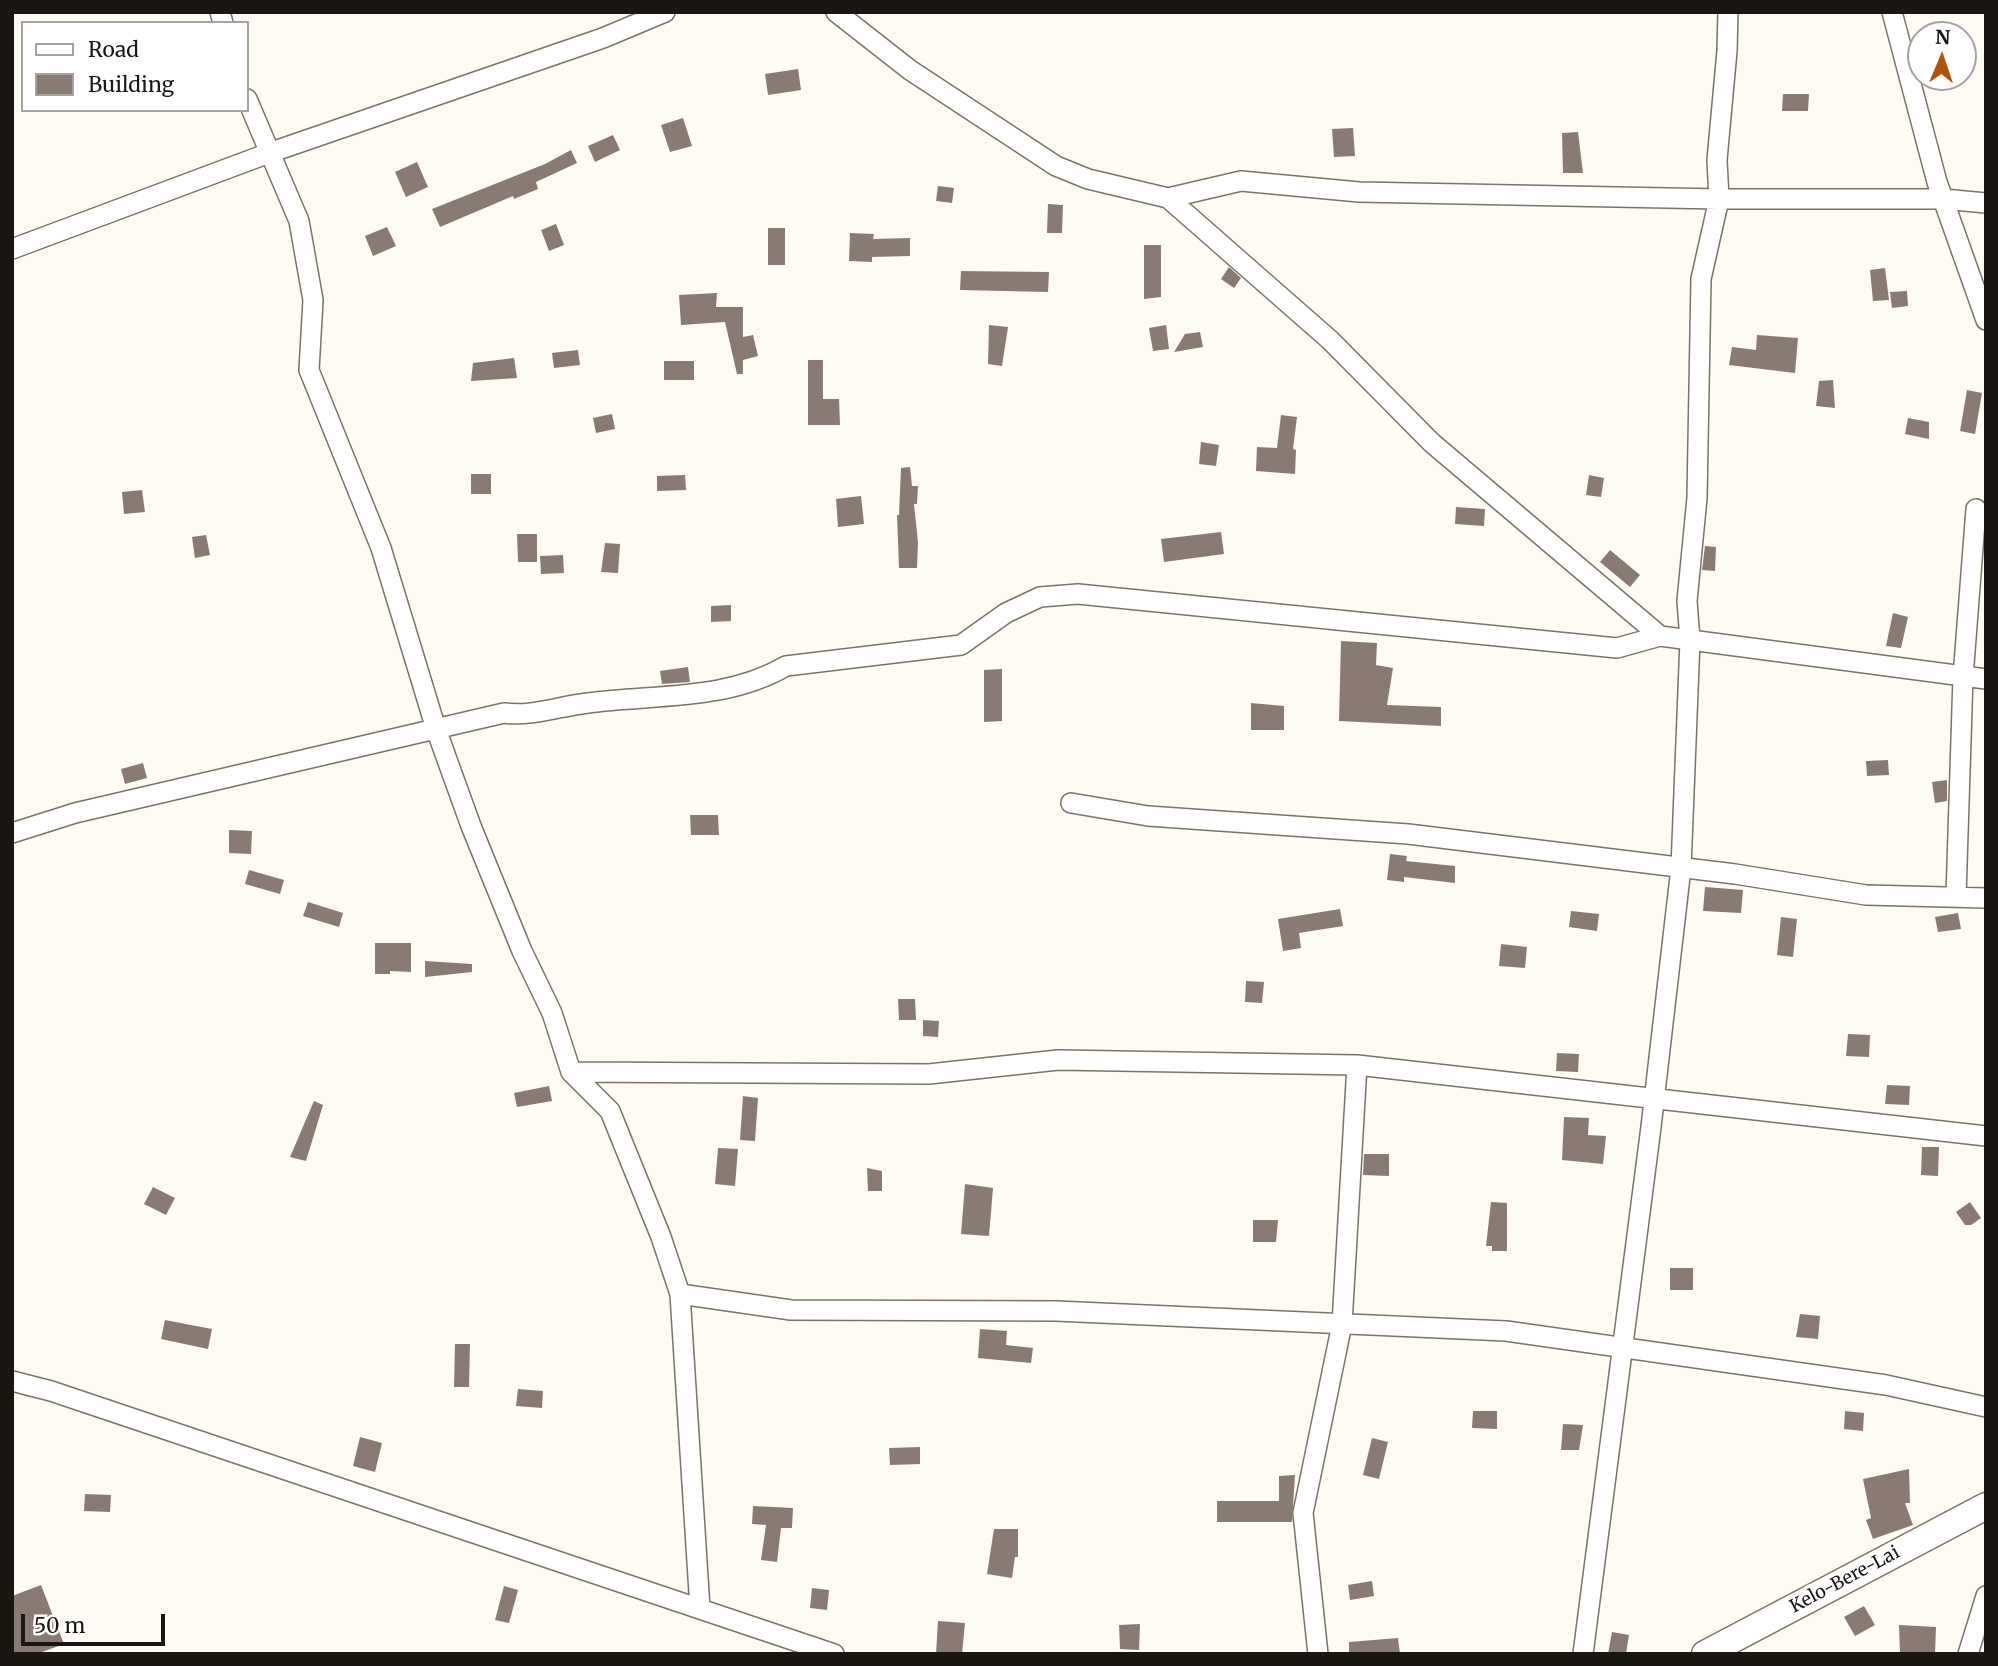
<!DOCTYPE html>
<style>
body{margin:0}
#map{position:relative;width:1998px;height:1666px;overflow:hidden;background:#fefaf4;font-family:Merriweather,serif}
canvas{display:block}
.frame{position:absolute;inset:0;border:14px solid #1a1712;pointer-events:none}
.legend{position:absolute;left:21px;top:21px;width:228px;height:91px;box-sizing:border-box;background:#fff;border:2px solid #a3a2a0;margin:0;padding:9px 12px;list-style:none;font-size:21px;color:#1a1712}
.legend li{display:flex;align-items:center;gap:14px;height:35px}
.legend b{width:35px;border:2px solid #a3a2a0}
.north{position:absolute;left:1907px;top:21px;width:70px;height:70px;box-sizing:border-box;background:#fff;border:2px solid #a3a2a0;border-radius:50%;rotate:2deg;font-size:19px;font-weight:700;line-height:28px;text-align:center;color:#1a1712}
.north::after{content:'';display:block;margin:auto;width:24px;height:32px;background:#b3530a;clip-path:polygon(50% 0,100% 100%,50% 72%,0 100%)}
.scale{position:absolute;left:21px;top:1614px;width:144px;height:32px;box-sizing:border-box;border:4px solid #1a1712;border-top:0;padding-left:9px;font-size:21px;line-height:24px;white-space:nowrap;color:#1a1712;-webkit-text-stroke:5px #fff;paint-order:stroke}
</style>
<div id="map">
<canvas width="1998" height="1666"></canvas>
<div class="frame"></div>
<ul class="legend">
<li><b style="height:9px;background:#fff"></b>Road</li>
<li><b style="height:19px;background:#8a7a74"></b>Building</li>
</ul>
<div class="north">N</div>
<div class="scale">50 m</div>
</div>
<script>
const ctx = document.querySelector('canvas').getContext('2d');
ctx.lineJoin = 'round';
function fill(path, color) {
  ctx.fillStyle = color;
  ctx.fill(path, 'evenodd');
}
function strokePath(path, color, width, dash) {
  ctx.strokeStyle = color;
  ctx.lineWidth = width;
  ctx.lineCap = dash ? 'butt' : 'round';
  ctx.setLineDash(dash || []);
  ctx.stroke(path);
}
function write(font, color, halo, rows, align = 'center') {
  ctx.font = font + ' Merriweather,serif';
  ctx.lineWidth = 7;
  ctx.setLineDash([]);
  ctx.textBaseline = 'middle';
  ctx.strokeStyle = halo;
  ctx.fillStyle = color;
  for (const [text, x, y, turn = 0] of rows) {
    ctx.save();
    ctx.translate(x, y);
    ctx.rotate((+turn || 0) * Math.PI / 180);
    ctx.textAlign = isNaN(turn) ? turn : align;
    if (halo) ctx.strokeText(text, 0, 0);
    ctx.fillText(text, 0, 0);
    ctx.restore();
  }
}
fill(new Path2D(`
 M798,69L801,90L768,95L765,74Z
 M1783,94H1809L1808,111H1782Z
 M683,118L692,146L670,152L661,125Z
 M1353,128L1355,156L1334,157L1332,129Z
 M1578,132L1583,173H1563L1562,133Z
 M613,135L620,150L595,162L588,146Z
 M571,150L577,163L536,182L538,189L514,199L513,196L440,227L432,209L545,164Z
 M417,162L428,187L406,197L395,172Z
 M938,186L954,188L952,203L936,201Z
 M1048,204L1063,205L1062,233H1047Z
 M556,224L564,245L549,251L541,230Z
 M387,227L396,246L373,256L365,236Z
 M768,228H785V265H768Z
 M850,233L874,234L873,239L910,238V256L872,257V262L849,261Z
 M1144,245H1161V297L1144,299Z
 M1229,267L1241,278L1234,288L1221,279Z
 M1885,268L1889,300L1873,301L1870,270Z
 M961,271L1049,272L1048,292L960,290Z
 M1907,291L1908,306L1892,308L1890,292Z
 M717,293L716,307H743V337L753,335L758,356L743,360V374H737L725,322L681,325L679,295Z
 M989,325L1008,327L1002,366L988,364Z
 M1166,325L1169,349L1153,351L1149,328Z
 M1200,332L1203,347L1174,352L1185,334Z
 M1757,335L1798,338L1795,373L1729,365L1732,347L1756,350Z
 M578,350L580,365L554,368L552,353Z
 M514,358L517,378L471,381L473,363Z
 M808,360H823V399H839L840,425H808Z
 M664,361H694V380H664Z
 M1833,380L1835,408L1816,406L1819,381Z
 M1967,390L1982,393L1975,434L1960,431Z
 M612,414L615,429L596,433L593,418Z
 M1281,415L1297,417L1293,449L1296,450L1295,474L1256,471L1257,447L1277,448Z
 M1908,418L1929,422V439L1905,434Z
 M1201,442L1219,445L1216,466L1199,464Z
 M910,467L912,486H918L917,504H914L918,542L917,568H899L897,515H899L901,468Z
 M471,474H491V494H471Z
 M685,475L686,490L657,491V476Z
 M1589,475L1604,478L1601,497L1586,495Z
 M142,490L145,512L124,514L122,492Z
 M861,496L864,524L838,527L836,499Z
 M1456,507L1485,509L1484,526L1455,524Z
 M1221,532L1224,554L1164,562L1161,539Z
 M517,534H537V562H518Z
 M206,535L210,555L195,558L192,537Z
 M605,543L620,544L618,573L601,572Z
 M1705,546L1716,547L1715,571L1702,570Z
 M1610,550L1640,575L1630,587L1600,562Z
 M563,555L564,573L541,574L540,556Z
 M731,605V621L711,622V606Z
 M1893,613L1908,617L1901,648L1886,646Z
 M1341,641L1377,643L1376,665L1393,668L1387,705L1441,707V726L1339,721Z
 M688,667L690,682L662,684L660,671Z
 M1002,669V721L984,722V670Z
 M1251,703L1284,706V730H1251Z
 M1888,760L1889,775L1867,776L1866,761Z
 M143,763L147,778L125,784L121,769Z
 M1947,780V801L1935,803L1932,782Z
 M690,815H718L719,835H691Z
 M229,830L252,831L251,854L229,853Z
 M1390,854L1407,856L1406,861L1455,866V883L1404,877V882L1387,880Z
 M249,870L284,880L280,894L245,884Z
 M1705,887L1743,890L1741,913L1703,911Z
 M308,902L343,913L339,927L303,916Z
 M1340,909L1343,926L1299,933L1301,948L1283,951L1278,919Z
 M1571,911L1599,914L1597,931L1569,927Z
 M1958,913L1961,929L1938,932L1935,917Z
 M1781,917L1797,919L1793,957L1777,955Z
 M375,943H411V972L390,971V974H375Z
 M1501,944L1527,947L1525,968L1499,966Z
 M425,961L472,964V972L425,977Z
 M1246,981L1264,982L1262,1003L1245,1002Z
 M898,999H915L916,1020H899Z
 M923,1020L939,1021L938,1037L923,1036Z
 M1848,1034L1870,1035L1869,1057L1846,1056Z
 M1557,1053L1579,1054L1578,1072L1556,1071Z
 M1887,1085L1910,1086L1909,1105L1885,1104Z
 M549,1086L552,1101L517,1107L514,1093Z
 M743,1096L758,1098L755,1141L740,1140Z
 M314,1101L323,1105L306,1161L290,1157Z
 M1564,1117L1589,1118L1588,1135L1606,1136L1603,1164L1562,1160Z
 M1922,1147H1939L1938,1176L1921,1175Z
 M718,1148L738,1149L735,1186L715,1184Z
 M1364,1154H1389V1176L1363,1175Z
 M867,1168L882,1171V1191H868Z
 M965,1184L993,1188L989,1236L961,1234Z
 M153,1187L175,1198L166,1215L144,1204Z
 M1491,1202L1507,1203V1251H1492V1246H1486Z
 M1970,1202L1981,1218L1971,1225H1965L1956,1212Z
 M1253,1220H1278L1276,1242H1253Z
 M1670,1268H1693V1290H1670Z
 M1800,1314L1820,1316L1818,1339L1796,1337Z
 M165,1320L212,1329L208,1349L161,1339Z
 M980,1329L1007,1331L1006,1345L1033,1348L1031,1363L978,1358Z
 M455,1344H470L469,1387H454Z
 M518,1389L543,1391L542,1408L516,1406Z
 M1473,1411H1497V1429L1472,1428Z
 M1845,1411L1864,1413L1863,1431L1844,1429Z
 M1563,1424L1583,1425L1579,1450H1561Z
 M360,1437L382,1443L375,1472L353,1466Z
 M1372,1438L1388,1442L1379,1479L1363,1475Z
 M920,1447V1464L890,1465L889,1448Z
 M1909,1469L1910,1503H1905L1913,1525L1873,1539L1866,1520L1871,1518L1863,1479Z
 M1295,1475L1292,1522H1217V1501H1279V1476Z
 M85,1494L111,1495L110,1512L84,1511Z
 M753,1506L793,1508L792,1528H781L777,1562L761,1560L766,1525L752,1524Z
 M994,1529H1018V1557H1015L1012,1578L987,1574Z
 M1372,1581L1374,1596L1350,1600L1348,1585Z
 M41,1585L64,1644L42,1652L12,1653V1596Z
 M504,1586L518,1590L509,1623L495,1620Z
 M812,1588L829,1590L827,1610L810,1608Z
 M1864,1606L1875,1625L1855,1636L1844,1617Z
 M938,1621L965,1623L962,1654H936Z
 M1140,1624L1139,1650L1120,1649L1119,1625Z
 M1899,1625L1936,1627L1935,1654H1900Z
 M1612,1632L1629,1635L1626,1654H1608Z
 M1398,1638L1400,1654H1349V1642Z`), '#8a7a74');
const street = new Path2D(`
 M220,12L223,23
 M836,12L910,70L1056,166L1088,179L1168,198L1330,340L1432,443L1660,636
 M1892,12L1937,182L1986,320
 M247,99L299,221L313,300L309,370L381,548L436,729L471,826L522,951L552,1013L571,1072L610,1111L661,1237L680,1294L700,1609
 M1168,198L1241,181L1359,192L1719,199H1943L1986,203
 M12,249L269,153L603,38L665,12
 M1071,803L1148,816L1408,834L1735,874L1866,895L1986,898
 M12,833L75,813L504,713C532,717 560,706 588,703C655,694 726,701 786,666L961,645L1006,613L1040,597L1078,594L1617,648L1660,636L1986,679
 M1956,896L1963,677L1976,509
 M571,1072L929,1074L1058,1060L1357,1065L1986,1136
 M680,1294L791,1310L1056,1311L1506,1331L1886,1385L1986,1407
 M12,1381L51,1391L834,1654
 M1318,1654L1303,1513L1342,1324L1357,1065
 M1583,1654L1651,1127L1681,868L1690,640L1687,601L1697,498L1701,279L1719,199L1717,160L1727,51L1728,12
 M1968,1654L1986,1596`);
const secondary = new Path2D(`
 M1705,1654L1986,1506`);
strokePath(street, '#7b7366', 22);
strokePath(secondary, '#7b7366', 29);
strokePath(street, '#fff', 19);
strokePath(secondary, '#fff', 26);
write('18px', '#1a1712', '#fff', [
 ["Kelo-Bere-Lai",1845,1580,-28]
]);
</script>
